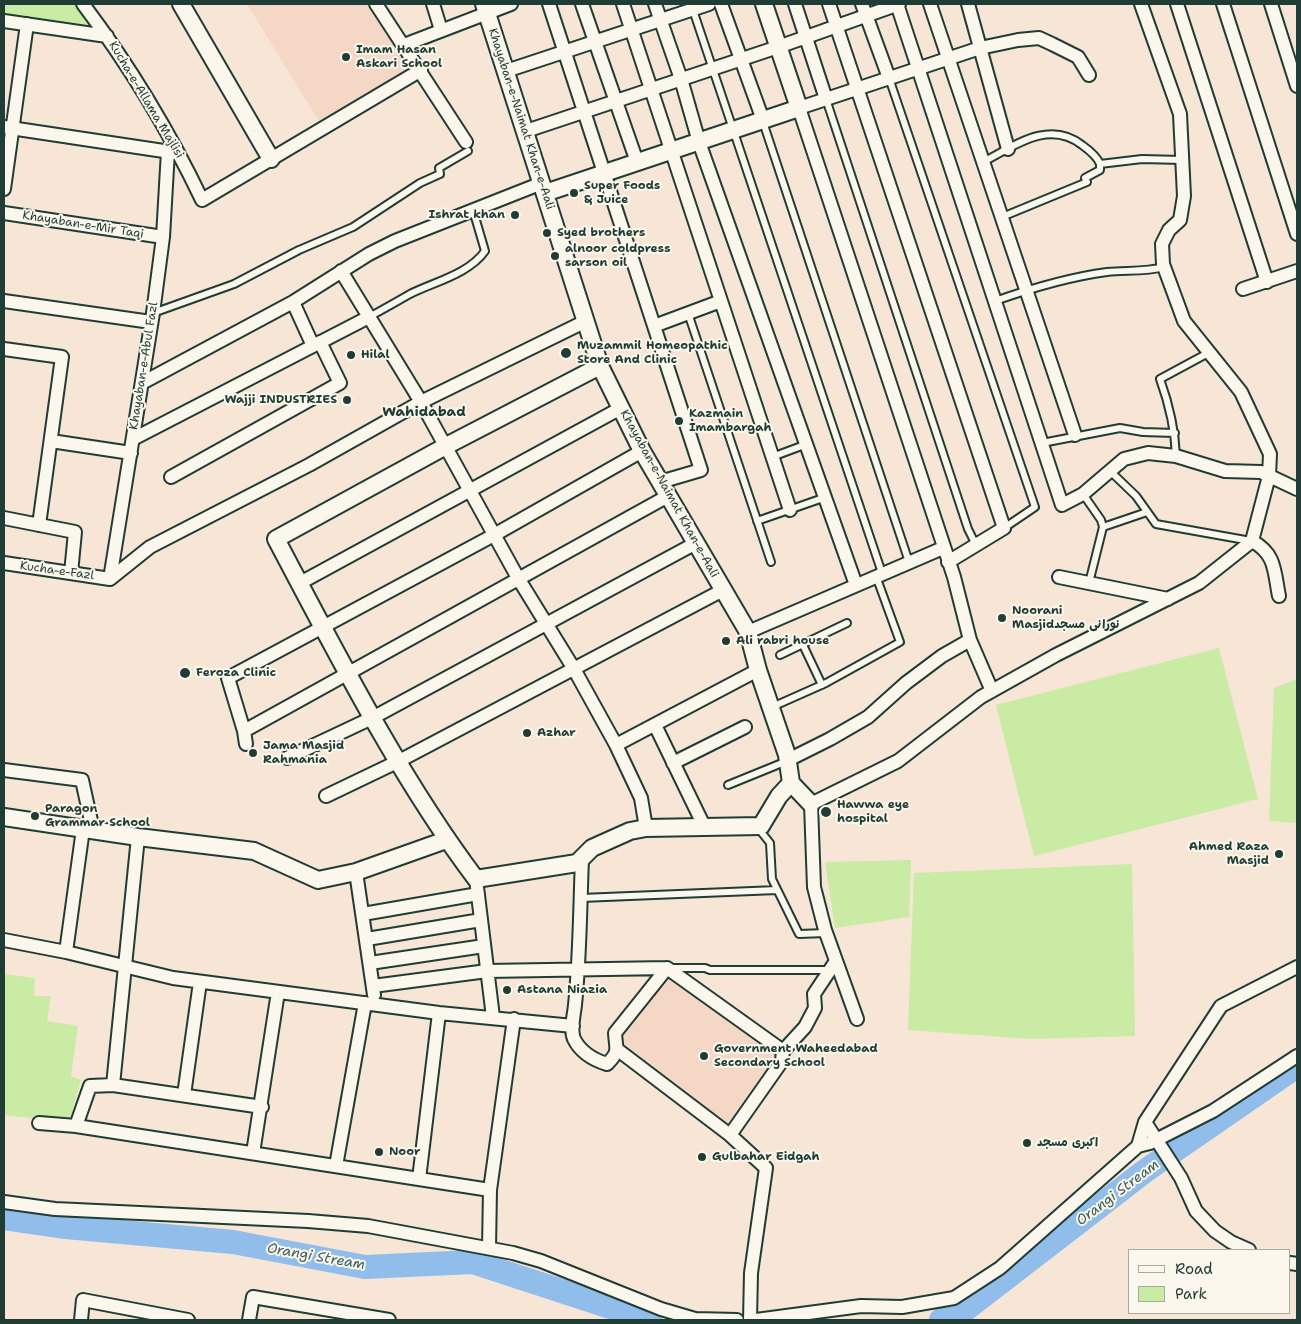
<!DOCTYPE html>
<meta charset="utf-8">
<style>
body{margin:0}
#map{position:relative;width:1301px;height:1324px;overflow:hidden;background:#f7e5d5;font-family:"Shantell Sans",sans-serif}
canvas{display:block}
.frame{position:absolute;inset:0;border:5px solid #1f3d34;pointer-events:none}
.legend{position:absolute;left:1128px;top:1249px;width:162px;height:65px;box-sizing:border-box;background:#fbf7ec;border:1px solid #a3ada2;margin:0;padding:6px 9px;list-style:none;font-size:15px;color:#1f3d34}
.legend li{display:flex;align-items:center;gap:10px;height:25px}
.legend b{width:25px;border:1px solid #a3ada2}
</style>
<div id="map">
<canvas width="1301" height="1324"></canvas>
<div class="frame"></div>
<ul class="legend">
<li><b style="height:6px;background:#fbf7ec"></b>Road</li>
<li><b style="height:14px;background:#caeba3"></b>Park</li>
</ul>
</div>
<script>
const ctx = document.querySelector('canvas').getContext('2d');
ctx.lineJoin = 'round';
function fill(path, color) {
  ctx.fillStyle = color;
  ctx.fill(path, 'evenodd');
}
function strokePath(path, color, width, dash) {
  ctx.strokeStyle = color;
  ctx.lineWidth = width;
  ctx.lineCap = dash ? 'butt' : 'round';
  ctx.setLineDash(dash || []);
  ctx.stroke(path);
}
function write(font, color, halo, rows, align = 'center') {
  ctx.font = font + ' "Shantell Sans","Playpen Sans Arabic",sans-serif';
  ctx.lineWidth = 4;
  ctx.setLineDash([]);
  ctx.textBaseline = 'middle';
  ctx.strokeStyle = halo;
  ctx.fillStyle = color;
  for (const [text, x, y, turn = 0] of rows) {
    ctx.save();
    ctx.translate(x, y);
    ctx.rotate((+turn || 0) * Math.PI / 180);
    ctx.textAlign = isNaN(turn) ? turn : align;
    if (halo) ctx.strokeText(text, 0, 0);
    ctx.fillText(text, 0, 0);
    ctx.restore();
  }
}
fill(new Path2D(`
 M247,4H376L421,70L323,128Z
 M667,968L783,1051L730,1135L616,1041Z`), '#f4d8c5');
fill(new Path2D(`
 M4,4H83L107,36L4,21Z
 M1219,648L1258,799L1034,856L996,705Z
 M1297,679V823L1269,821L1274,688Z
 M911,860L909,917L835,928L825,862Z
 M1132,864L1135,1036L1030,1039L908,1030L914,873Z
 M4,955V974L35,978L34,996H51L47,1021L78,1026L71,1076L81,1080L69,1122L4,1115Z`), '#caeba3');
strokePath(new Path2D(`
 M4,1218L66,1227L233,1242L365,1267L473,1262L650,1320
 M941,1320L962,1312L1145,1171L1297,1066`), '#90bdea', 24);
const service = new Path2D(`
 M692,7L882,573
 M889,78L1035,507L1004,528
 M826,99L968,529L976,545
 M763,122L909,562
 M983,162C1014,146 1049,119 1082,145C1089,150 1097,156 1100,164L1142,159L1182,160
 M1002,217L1087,182L1085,178L1100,170V164
 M995,301C1032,288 1069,277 1107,272C1126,270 1145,272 1164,267
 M153,313L234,284L299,250L353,227L420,183L440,174L439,168L468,151
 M688,313L771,562
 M369,317C382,310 396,302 410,294C434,282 469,274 485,251L473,210
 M1042,443L1120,428L1143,432L1175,433
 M1176,456C1175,429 1169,404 1160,379L1210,352
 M772,457L807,444
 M1110,471L1136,496L1156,524L1251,541
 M1083,494L1101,520L1103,527L1089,583
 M757,521L826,497
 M1103,527L1147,512
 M803,645L822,685
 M780,655L847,623
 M772,707L826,683L900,642L876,576
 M728,785L787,761
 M758,828L770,843L772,879L799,934L826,933
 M581,898L777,890
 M671,968H705L710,970H830`);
const minor = new Path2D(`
 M83,4C129,65 169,131 202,200L421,70
 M376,4L466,142
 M433,4L441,30
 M549,4L701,470L660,482
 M582,4L637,162
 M623,4L790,510
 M655,4L681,79L699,142L856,585
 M721,4L763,120
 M795,4L826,99
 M829,4L1004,528L948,562
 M862,4L889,78
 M897,4L1062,505L1083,494L1124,459L1148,453L1176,456L1225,471L1261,472L1297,489
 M930,4L1075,435
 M968,4L1008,149
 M1177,4L1267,282
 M1223,4L1297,234
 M1271,4L1297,86
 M4,21L107,36
 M404,45L511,4
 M506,71L709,4
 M4,127L177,153
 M526,131L778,47L899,4
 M4,189L27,24
 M4,213L163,237
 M341,271L421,402L518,578L574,669L616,745L641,798L646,828
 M1243,289L1297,271
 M4,301L151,322
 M293,302L313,346
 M654,326L721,301
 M4,349L62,357L39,525
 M142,383L293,302L369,254L395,241L542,183
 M133,439L369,317
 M51,441L131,453
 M171,477L340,383L320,342
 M4,518L75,532L71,573
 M1252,541C1276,554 1274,571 1279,596
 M4,563L110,579
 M1059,577L1168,599
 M110,579L150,547L309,465L421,402L586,321
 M110,579L153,313L163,237L168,151
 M300,583L621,408
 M748,632L943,548
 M970,640L992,691
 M655,725L705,828
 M244,731L668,496
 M246,744L244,731L228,678L494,535L642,451
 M616,745L758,670
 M287,758L374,717L696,543
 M788,760L830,739L868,717L906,683L942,656L970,640L954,577L799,108L980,48L1018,40L1039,38L1052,44L1078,57L1089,75
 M673,763L745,727
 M4,770L82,780L93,830
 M326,796L399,761L723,590
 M582,859C580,908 580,956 575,1005C574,1015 570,1030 574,1039C581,1053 594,1060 607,1064C620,1051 616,1050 615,1033L667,968L783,1051
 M356,872L374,995
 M476,879L493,1017
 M363,914L478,894
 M367,939L481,920
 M4,940L66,952L173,978L439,1013L573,1026
 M66,952L83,829
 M370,963L484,946
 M373,986L487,971L667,968
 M857,1019L825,930L814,887L811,804L898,761L981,697L1056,655L1199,583L1252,541L1269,476L1270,454L1241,392L1184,321L1163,264L1162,244L1169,230L1180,220L1184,196L1180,114L1141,4
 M618,1050L730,1135L766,1168L751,1273L750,1320
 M113,1085L138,837
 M184,1095L200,982
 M1145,1122L1181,1178L1196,1211L1215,1231L1231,1242L1249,1250
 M39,1123L76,1126L490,1190
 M76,1126L90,1086L113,1085L262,1107
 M730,1135L782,1061L783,1051L805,1027L815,1008L814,994L836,961
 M1138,1146L1150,1143L1213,1111L1297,1056
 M253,1153L278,992
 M336,1166L365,1003
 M419,1179L439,1013
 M4,1202L55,1209L308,1221L368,1226L513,1253L541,1261L661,1309L695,1319L737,1320
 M489,1248L490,1190L514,1019
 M1290,1263L1297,1264
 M81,1320L83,1300L188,1320
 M249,1320L253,1297L389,1320
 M756,1320L861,1306L902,1307L954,1298L1000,1268L1138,1146L1145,1122L1221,1006L1297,967`);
const tertiary = new Path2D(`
 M181,4L271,159
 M484,4L600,366L642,451L748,632L758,670L787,755L791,783L811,804
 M545,193L799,108L764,4
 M600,366L446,446L276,539C336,652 399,777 476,879L577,863L592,848L630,831L646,828L761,826L779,796L791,783
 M4,817L138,837L254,851L318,880L356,872L446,840`);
strokePath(service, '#1f3d34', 10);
strokePath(minor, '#1f3d34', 16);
strokePath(tertiary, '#1f3d34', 20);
strokePath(service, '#fbf7ec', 6);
strokePath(minor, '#fbf7ec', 12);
strokePath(tertiary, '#fbf7ec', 16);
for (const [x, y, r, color] of [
 [346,57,5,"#1f3d34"],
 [574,193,5,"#1f3d34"],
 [515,215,5,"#1f3d34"],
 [547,233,5,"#1f3d34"],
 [555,256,5,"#1f3d34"],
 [566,353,6,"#1f3d34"],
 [351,355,5,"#1f3d34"],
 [347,400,5,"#1f3d34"],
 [679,421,5,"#1f3d34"],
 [1002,618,5,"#1f3d34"],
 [726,641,5,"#1f3d34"],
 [185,673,6,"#1f3d34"],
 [527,733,5,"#1f3d34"],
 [253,753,5,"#1f3d34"],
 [826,812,6,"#1f3d34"],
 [35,816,5,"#1f3d34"],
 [1279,854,5,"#1f3d34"],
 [507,990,5,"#1f3d34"],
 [704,1056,5,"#1f3d34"],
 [1027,1143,5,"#1f3d34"],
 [379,1152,5,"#1f3d34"],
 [702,1157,5,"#1f3d34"]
]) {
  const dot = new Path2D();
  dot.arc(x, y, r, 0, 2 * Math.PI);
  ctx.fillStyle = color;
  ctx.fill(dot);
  strokePath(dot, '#fbf7ec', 2);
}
write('bold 12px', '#1f3d34', '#fbf7ec', [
 ["Imam Hasan",356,50],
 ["Askari School",356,64],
 ["Super Foods",584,186],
 ["& Juice",584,200],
 ["Ishrat khan",505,215,"right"],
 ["Syed brothers",557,233],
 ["alnoor coldpress",565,249],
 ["sarson oil",565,263],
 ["Muzammil Homeopathic",577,346],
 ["Store And Clinic",577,360],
 ["Hilal",361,355],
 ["Wajji INDUSTRIES",337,400,"right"],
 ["Kazmain",689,414],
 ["Imambargah",689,428],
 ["Noorani",1012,611],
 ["Masjidنورانی مسجد",1012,625],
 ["Ali rabri house",736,641],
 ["Feroza Clinic",196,673],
 ["Azhar",537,733],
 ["Jama Masjid",263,746],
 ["Rahmania",263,760],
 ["Hawwa eye",837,805],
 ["hospital",837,819],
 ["Paragon",45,809],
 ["Grammar School",45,823],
 ["Ahmed Raza",1269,847,"right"],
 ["Masjid",1269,861,"right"],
 ["Astana Niazia",517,990],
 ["Government Waheedabad",714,1049],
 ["Secondary School",714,1063],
 ["اکبری مسجد",1037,1143],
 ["Noor",389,1152],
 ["Gulbahar Eidgah",712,1157]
], 'left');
write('12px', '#1f3d34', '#fbf7ec', [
 ["Kucha-e-Allama Majlisi",146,100,59],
 ["Khayaban-e-Naimat Khan-e-Aali",521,119,72],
 ["Khayaban-e-Mir Taqi",83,225,9],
 ["Khayaban-e-Abul Fazl",144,366,-81],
 ["Khayaban-e-Naimat Khan-e-Aali",669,494,61],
 ["Kucha-e-Fazl",57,571,8]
]);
write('bold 14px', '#1f3d34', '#fbf7ec', [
 ["Wahidabad",424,412]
]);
write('italic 14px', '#3b5d62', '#fbf7ec', [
 ["Orangi Stream",1118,1193,-37],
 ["Orangi Stream",316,1257,10]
]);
</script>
